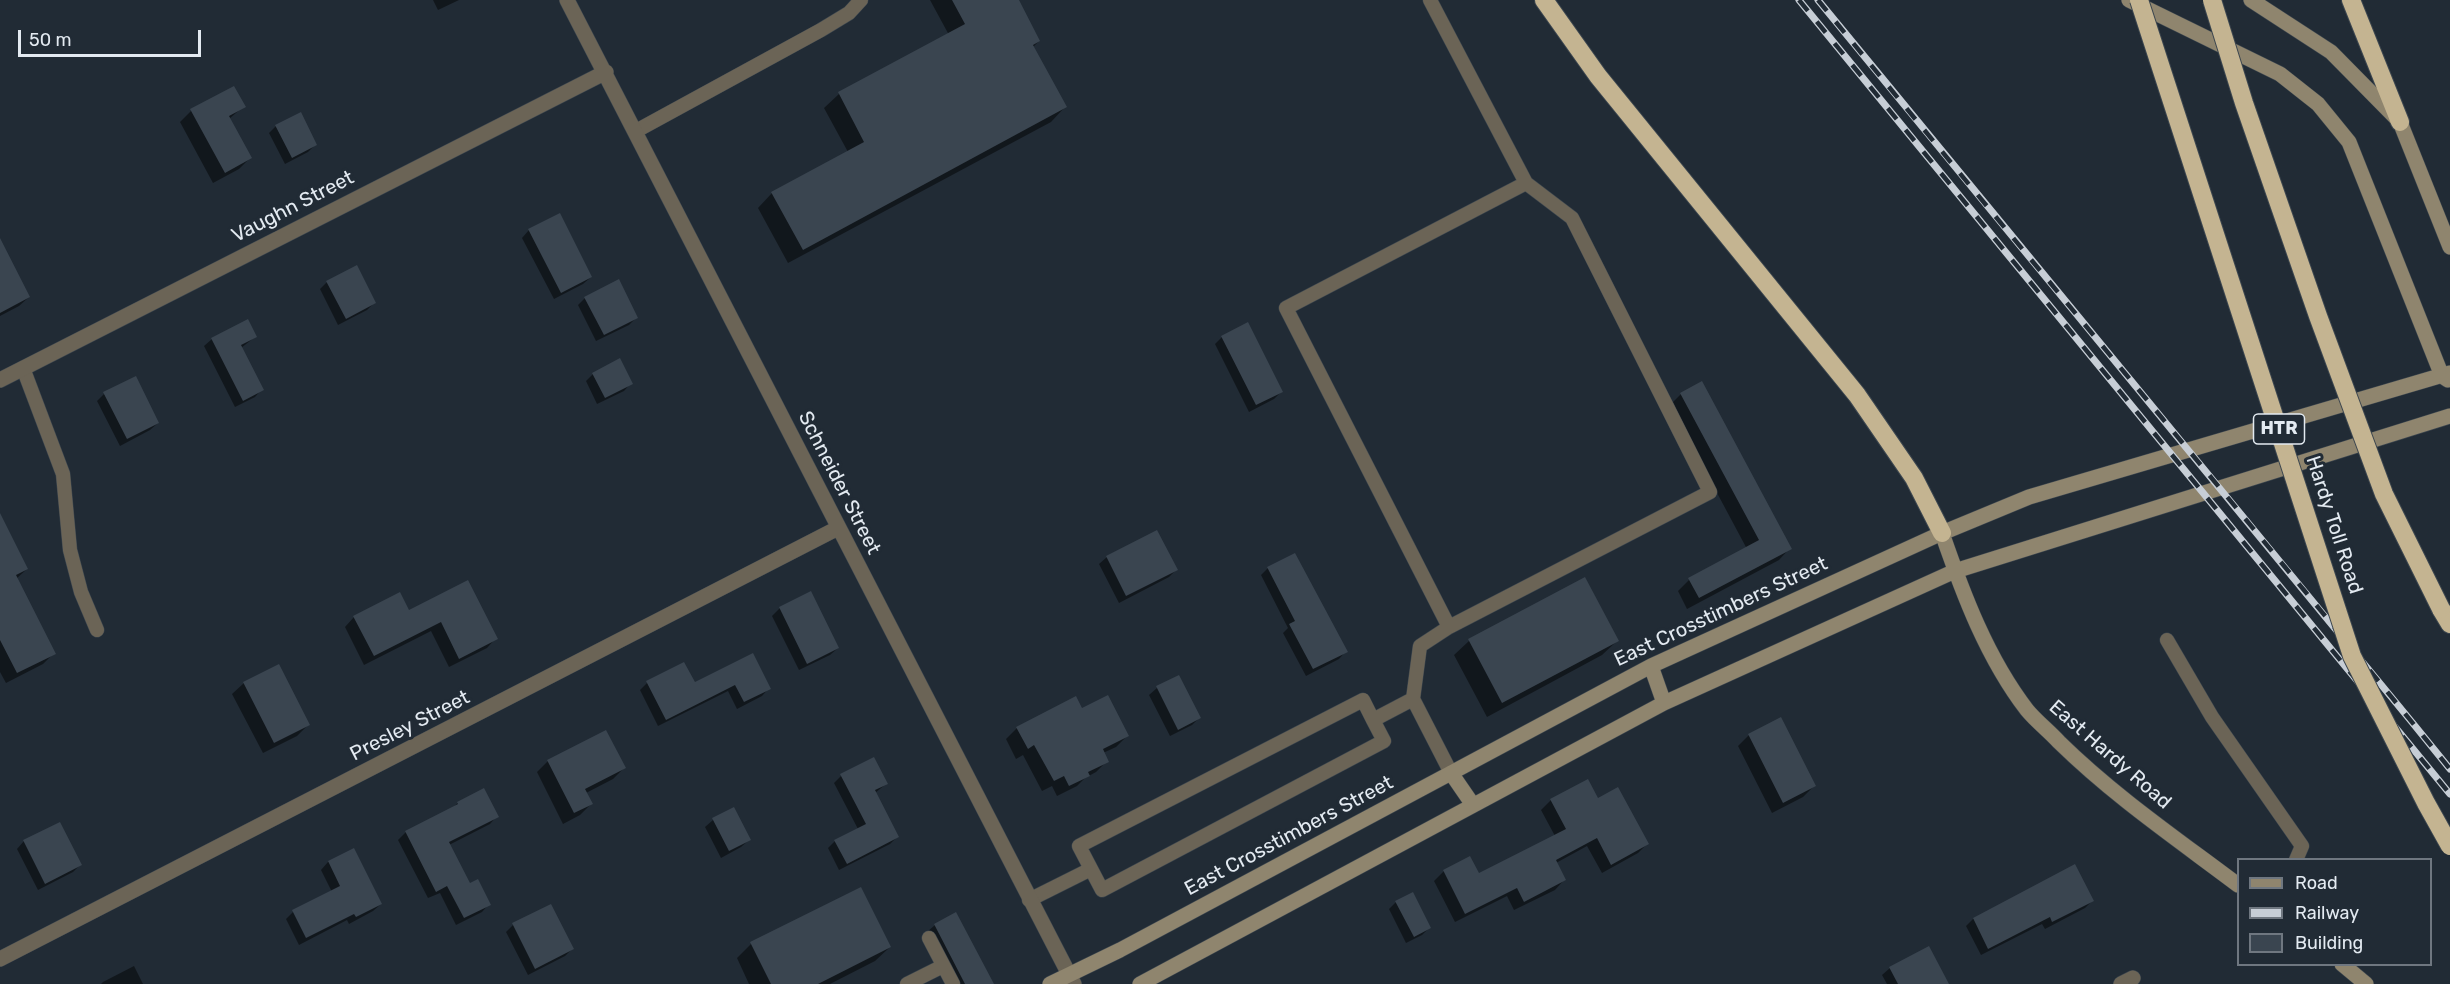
<!DOCTYPE html>
<style>
body{margin:0}
#map{position:relative;width:2450px;height:984px;overflow:hidden;background:#212b35;font-family:Rubik,sans-serif}
canvas{display:block}
.legend{position:absolute;left:2237px;top:858px;width:195px;height:108px;box-sizing:border-box;background:#212b35;border:2px solid #6f7780;margin:0;padding:8px 10px;list-style:none;font-size:18px;color:#e3eaf1}
.legend li{display:flex;align-items:center;gap:12px;height:30px}
.legend b{width:30px;border:2px solid #6f7780}
.scale{position:absolute;left:18px;top:30px;width:183px;height:27px;box-sizing:border-box;border:3px solid #e3eaf1;border-top:0;padding-left:8px;font-size:18px;line-height:21px;white-space:nowrap;color:#e3eaf1;-webkit-text-stroke:4px #212b35;paint-order:stroke}
</style>
<div id="map">
<canvas width="2450" height="984"></canvas>
<ul class="legend">
<li><b style="height:8px;background:#8f856e"></b>Road</li>
<li><b style="height:8px;background:#c7ced6"></b>Railway</li>
<li><b style="height:16px;background:#3a4550"></b>Building</li>
</ul>
<div class="scale">50 m</div>
</div>
<script>
const ctx = document.querySelector('canvas').getContext('2d');
ctx.lineJoin = 'round';
function fill(path, color) {
  ctx.fillStyle = color;
  ctx.fill(path, 'evenodd');
}
function strokePath(path, color, width, dash) {
  ctx.strokeStyle = color;
  ctx.lineWidth = width;
  ctx.lineCap = dash ? 'butt' : 'round';
  ctx.setLineDash(dash || []);
  ctx.stroke(path);
}
function write(font, color, halo, rows, align = 'center') {
  ctx.font = font + ' Rubik,sans-serif';
  ctx.lineWidth = 6;
  ctx.setLineDash([]);
  ctx.textBaseline = 'middle';
  ctx.strokeStyle = halo;
  ctx.fillStyle = color;
  for (const [text, x, y, turn = 0] of rows) {
    ctx.save();
    ctx.translate(x, y);
    ctx.rotate((+turn || 0) * Math.PI / 180);
    ctx.textAlign = isNaN(turn) ? turn : align;
    if (halo) ctx.strokeText(text, 0, 0);
    ctx.fillText(text, 0, 0);
    ctx.restore();
  }
}
fill(new Path2D(`
 M433,0H459L438,10Z
 M930,0H1017L1039,41L1033,47L1065,107L1051,122L788,263L758,208L772,193L848,152L824,108L839,94L949,35Z
 M244,106L229,119L250,158L239,169L213,183L180,122L191,111Z
 M276,126L316,144L308,152L285,164L269,133Z
 M529,230L591,277L583,284L554,299L522,238Z
 M0,268L29,297L19,306L0,316Z
 M327,282L374,303L367,310L338,325L320,289Z
 M585,298L637,317L629,325L596,341L578,305Z
 M255,337L241,348L262,389L255,397L235,407L204,346L212,339Z
 M1222,337L1281,392L1274,399L1249,412L1215,344Z
 M593,374L631,383L624,391L597,404L586,381Z
 M104,394L158,423L150,430L120,446L97,401Z
 M1681,394L1790,548L1779,560L1687,609L1678,591L1689,580L1747,549L1670,405Z
 M1157,532L1176,570L1169,577L1119,603L1099,564L1107,557Z
 M0,540L27,569L16,579L54,653L43,664L6,683L0,672Z
 M1268,568L1346,651L1339,659L1306,676L1283,633L1288,628L1261,575Z
 M1584,579L1617,641L1602,655L1487,717L1454,655L1469,641Z
 M780,608L838,648L830,655L799,670L772,616Z
 M408,612L496,638L487,648L449,667L431,631L364,665L345,627L354,617Z
 M752,655L769,688L762,696L737,709L728,691L658,726L640,690L647,683L694,684Z
 M278,666L308,725L297,736L263,753L232,694L244,683Z
 M1178,677L1199,718L1192,725L1170,736L1149,695L1157,688Z
 M1017,728L1128,735L1116,747L1103,753L1107,761L1096,772L1085,778L1077,786L1057,796L1052,786L1042,791L1023,755L1016,759L1006,739Z
 M1749,735L1814,786L1803,797L1772,813L1738,746Z
 M548,761L624,768L613,779L586,793L591,804L580,815L563,824L537,772Z
 M841,776L886,784L875,793L897,837L890,844L839,870L828,848L835,841L858,829L834,783Z
 M1551,800H1598L1647,844L1638,853L1602,873L1587,846L1556,863L1564,880L1555,890L1514,910L1507,896L1455,922L1434,881L1444,871L1478,875L1555,836L1541,810Z
 M458,803L497,816L490,824L449,845L470,885L489,904L482,912L456,925L440,893L428,898L398,840L406,832L451,809Z
 M733,809L749,840L741,847L721,858L705,827L713,820Z
 M24,841L80,865L73,872L38,890L17,849Z
 M353,850L381,904L373,911L349,924L347,920L299,945L286,919L293,912L332,892L321,870L328,862Z
 M2092,901L2085,908L2045,929L2042,924L1981,955L1966,926L1973,919Z
 M1396,902L1429,928L1422,935L1406,943L1389,909Z
 M513,925L572,949L565,956L528,975L506,932Z
 M935,925L987,984H954L927,932Z
 M751,944L890,947L875,961L830,984H749L737,958Z
 M134,966L143,984H101L103,982Z
 M1890,968L1942,984H1887L1882,975Z`), '#0007');
fill(new Path2D(`
 M952,0H1019L1040,41L1033,45L1067,107L803,250L771,192L864,142L838,92L965,24Z
 M234,86L246,107L229,116L252,158L225,173L190,109Z
 M301,112L317,145L292,158L275,125Z
 M560,213L592,277L561,293L528,229Z
 M0,238L30,297L0,313Z
 M357,265L376,303L346,319L326,281Z
 M619,279L638,318L604,335L584,297Z
 M248,319L257,337L241,345L264,390L243,401L211,338Z
 M1248,322L1283,392L1256,405L1221,336Z
 M620,358L633,384L605,398L592,373Z
 M136,376L159,423L127,439L103,392Z
 M1702,381L1792,549L1699,598L1688,578L1759,540L1680,393Z
 M0,513L28,569L16,575L56,654L17,673L0,640Z
 M1157,530L1178,570L1126,596L1106,556Z
 M1295,553L1348,652L1313,669L1289,624L1295,621L1267,567Z
 M1585,577L1619,641L1502,703L1468,639Z
 M468,580L498,639L459,659L441,622L374,656L353,616L400,592L409,610Z
 M811,591L839,648L807,664L779,607Z
 M753,653L771,689L744,702L735,685L666,720L646,681L684,662L695,682Z
 M279,664L310,725L274,743L243,682Z
 M1179,675L1201,718L1178,730L1156,686Z
 M1108,695L1129,736L1103,749L1109,762L1088,772L1090,776L1069,786L1064,776L1054,781L1034,745L1028,749L1016,727L1076,696L1082,708Z
 M1781,717L1816,786L1783,803L1748,734Z
 M606,730L626,768L585,789L593,804L574,813L547,760Z
 M874,757L888,784L875,790L899,837L847,864L834,840L866,824L840,774Z
 M1588,779L1598,798L1618,787L1649,844L1611,865L1597,838L1556,860L1566,880L1524,902L1517,888L1465,914L1443,870L1470,856L1479,873L1566,829L1550,799Z
 M484,788L499,817L449,842L470,883L478,879L491,905L464,918L447,886L436,892L405,831L458,804L457,802Z
 M734,807L751,840L729,851L712,818Z
 M60,822L82,865L45,884L23,840Z
 M354,848L382,904L356,917L354,914L306,938L292,910L340,886L328,861Z
 M2075,864L2094,901L2052,922L2050,917L1988,949L1973,918Z
 M861,887L891,947L818,984H771L750,942Z
 M1413,892L1431,928L1414,937L1395,901Z
 M551,904L574,949L535,969L512,923Z
 M956,912L994,984H965L934,924Z
 M1929,946L1949,984H1898L1889,967Z`), '#3a4550');
const lane = new Path2D(`
 M1430,0L1526,183L1572,218L1710,492L1449,627L1420,646L1413,699L1451,773
 M636,131L821,30L849,13L861,0
 M23,368L63,474L70,550L81,592L97,630
 M1449,627L1286,308L1526,183
 M2167,640L2212,717L2302,846L2296,860
 M1373,720L1363,700L1079,846L1102,890L1384,741L1373,720L1413,699
 M1029,900L1091,869
 M929,938L953,984
 M907,984L943,966`);
const street = new Path2D(`
 M567,0L1074,984
 M0,380L606,72
 M0,959L838,528
 M2121,984L2133,978`);
const secondary = new Path2D(`
 M2129,0L2280,74L2318,104L2349,142L2442,376L2448,380
 M2251,0L2331,52L2400,122L2450,247
 M1942,533C1963,594 1987,658 2027,710C2036,721 2049,731 2059,742C2114,796 2177,839 2238,885
 M1651,666L1664,703
 M1451,773L1473,805
 M2342,964L2366,984
 M1050,984L1120,950L1651,666L1942,533L2029,497L2450,373
 M1140,984L1664,703L1955,571L2450,416`);
const highway = new Path2D(`
 M1544,0L1598,76L1857,395L1914,478L1942,533
 M2351,0L2400,122
 M2441,609L2450,624`);
strokePath(lane, '#3c464f', 15);
strokePath(street, '#3c464f', 16);
strokePath(secondary, '#3c464f', 16);
strokePath(highway, '#3c464f', 20);
strokePath(lane, '#6b6456', 14);
strokePath(street, '#6b6456', 15);
strokePath(secondary, '#8f856e', 15);
strokePath(highway, '#c4b491', 18);
const rail = new Path2D(`
 M1799,0L2450,794
 M1818,0C2027,257 2241,511 2450,769`);
strokePath(rail, '#c7ced6', 7);
strokePath(rail, '#212b35', 4.5, [14]);
const highwayBridge = new Path2D(`
 M2139,0L2352,656L2426,803L2450,846
 M2212,0L2244,103L2318,316L2384,494L2441,609`);
strokePath(highwayBridge, '#3c464f', 20, []);
strokePath(highwayBridge, '#c4b491', 18);
for (const [x, y, w] of [
 [2279,429,51]
]) {
  const box = new Path2D();
  box.roundRect(x - w / 2, y - 15, w, 30, 4.5);
  ctx.fillStyle = '#212b35';
  ctx.fill(box);
  strokePath(box, '#e3eaf1', 1.5);
}
write('bold 18px', '#e3eaf1', null, [
 ["HTR",2279,429]
]);
write('20px', '#e3eaf1', '#212b35', [
 ["Vaughn Street",293,207,-27],
 ["Schneider Street",839,483,63],
 ["Hardy Toll Road",2334,525,72],
 ["East Crosstimbers Street",1721,612,-25],
 ["Presley Street",410,726,-27],
 ["East Hardy Road",2110,755,41],
 ["East Crosstimbers Street",1289,836,-28]
]);
</script>
